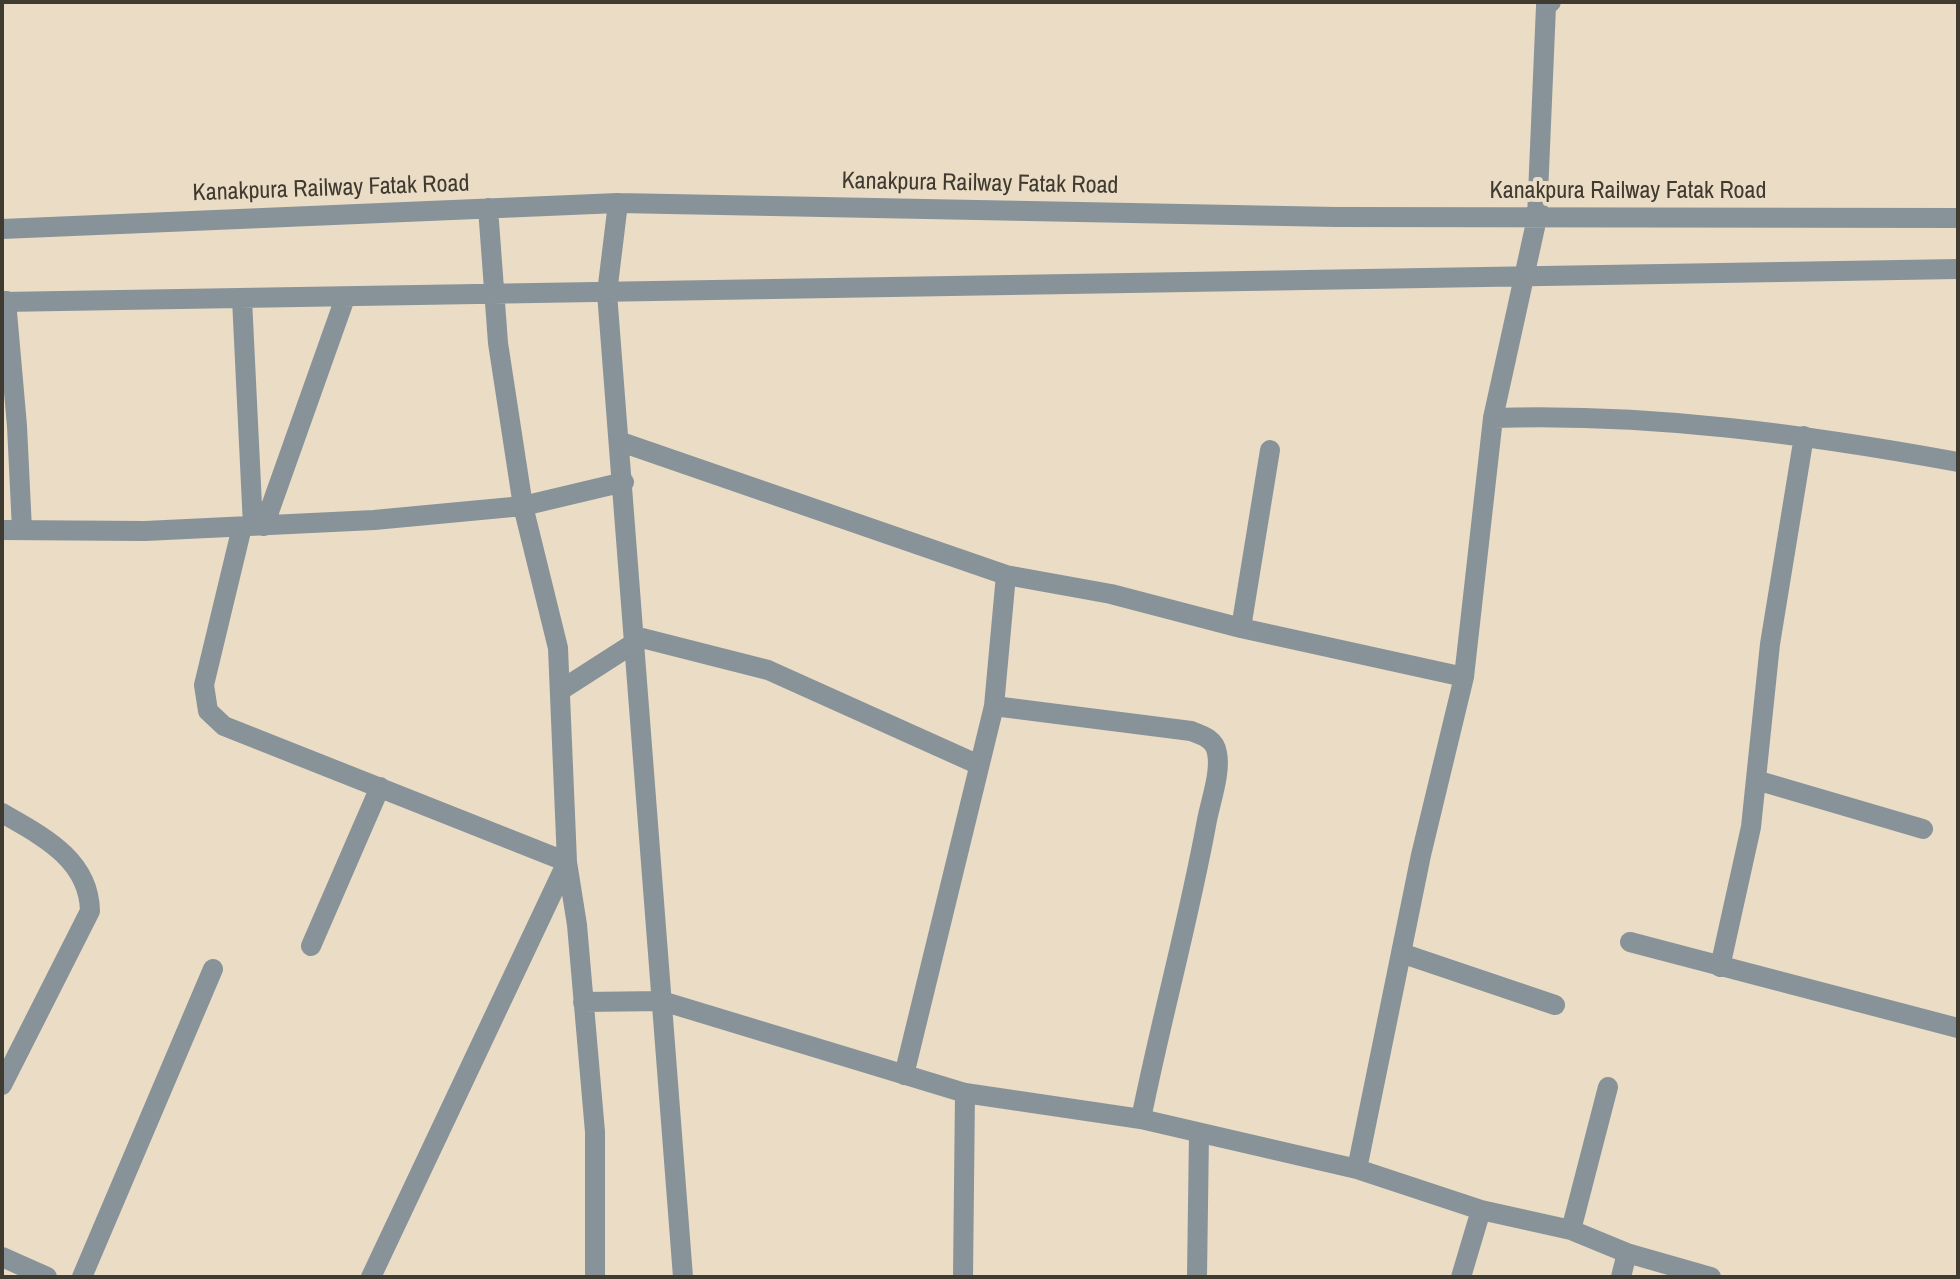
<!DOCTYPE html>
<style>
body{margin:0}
#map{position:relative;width:1960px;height:1279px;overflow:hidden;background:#eadcc5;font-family:"Archivo Narrow",sans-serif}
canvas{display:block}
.frame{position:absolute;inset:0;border:4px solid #403b31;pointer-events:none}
</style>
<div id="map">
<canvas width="1960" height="1279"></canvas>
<div class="frame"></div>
</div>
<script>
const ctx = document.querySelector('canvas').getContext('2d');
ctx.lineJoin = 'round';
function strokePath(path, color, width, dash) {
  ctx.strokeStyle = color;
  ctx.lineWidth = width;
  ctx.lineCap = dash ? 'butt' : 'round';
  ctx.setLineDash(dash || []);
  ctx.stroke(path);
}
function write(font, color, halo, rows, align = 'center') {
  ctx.font = font + ' "Archivo Narrow",sans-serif';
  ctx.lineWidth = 8;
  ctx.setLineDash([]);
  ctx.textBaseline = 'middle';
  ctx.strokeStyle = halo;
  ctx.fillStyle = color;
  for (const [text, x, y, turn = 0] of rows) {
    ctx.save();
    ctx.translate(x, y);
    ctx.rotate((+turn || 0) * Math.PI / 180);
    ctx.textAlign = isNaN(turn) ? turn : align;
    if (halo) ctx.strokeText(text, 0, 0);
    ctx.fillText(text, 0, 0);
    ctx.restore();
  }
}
strokePath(new Path2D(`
 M1551,2L1546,6L1537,218L1493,418L1464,677L1421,855L1357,1169L1481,1210L1571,1230L1627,1253L1711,1277
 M618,203L607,293L683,1277
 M488,208L498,343L523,506L558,648L567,862L577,925L595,1132V1277
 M2,229L618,203L1336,217L1958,218
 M242,299L253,526
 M6,301L17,426L22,530
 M2,302L1958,269
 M1493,418C1649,413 1805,434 1958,462
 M621,442L1006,575L1111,594L1241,628L1464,677
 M264,526L345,298
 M242,527L204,685L208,711L224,726L567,862L371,1277
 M2,530L145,531L374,520L523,506L624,482
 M1241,628L1270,450
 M561,690L642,638L768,670L977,764
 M994,706L1006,575
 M1756,780L1923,829
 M2,813C42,836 89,859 90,911L2,1085
 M1630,942L1958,1028
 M311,946L380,787
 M1401,953L1555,1005
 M1720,967L1751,827L1770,644L1804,436
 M583,1002L662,1001L965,1093L1141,1119L1357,1169
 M904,1075L994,706L1191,731C1202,735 1215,739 1217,753C1221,772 1211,800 1207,820C1189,920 1161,1019 1141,1119
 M1571,1230L1608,1087
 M2,1257L47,1277
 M82,1277L213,969
 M963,1277L965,1093
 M1197,1277L1199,1133
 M1461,1277L1481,1210
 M1621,1277L1627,1253`), '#889299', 20);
write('24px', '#403b31', '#eadcc5', [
 ["Kanakpura Railway Fatak Road",980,184,1],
 ["Kanakpura Railway Fatak Road",331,189,-2],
 ["Kanakpura Railway Fatak Road",1628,192]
]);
</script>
